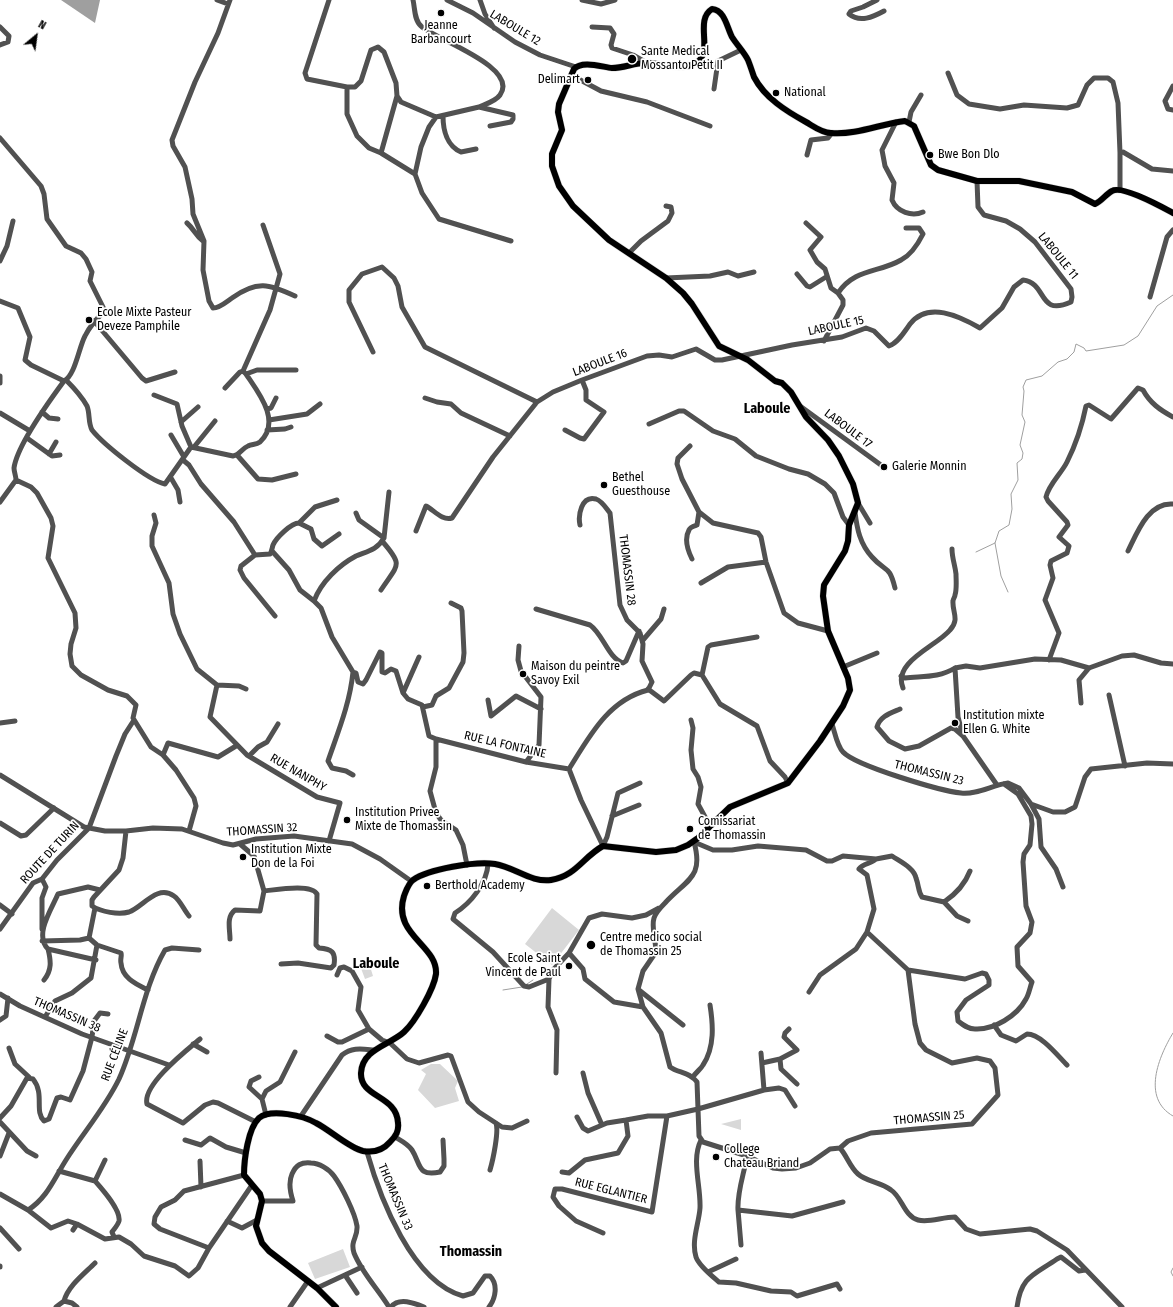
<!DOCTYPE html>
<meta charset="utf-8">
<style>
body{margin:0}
#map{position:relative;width:1173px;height:1307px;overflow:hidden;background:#fff;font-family:"Fira Sans Condensed",sans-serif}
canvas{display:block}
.north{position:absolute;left:16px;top:16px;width:40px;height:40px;-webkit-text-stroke:3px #fff;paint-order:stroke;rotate:29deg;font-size:11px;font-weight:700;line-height:16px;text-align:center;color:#000}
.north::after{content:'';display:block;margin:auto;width:14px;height:18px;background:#000;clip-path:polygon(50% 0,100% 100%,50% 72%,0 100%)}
</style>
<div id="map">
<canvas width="1173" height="1307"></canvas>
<div class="north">N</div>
</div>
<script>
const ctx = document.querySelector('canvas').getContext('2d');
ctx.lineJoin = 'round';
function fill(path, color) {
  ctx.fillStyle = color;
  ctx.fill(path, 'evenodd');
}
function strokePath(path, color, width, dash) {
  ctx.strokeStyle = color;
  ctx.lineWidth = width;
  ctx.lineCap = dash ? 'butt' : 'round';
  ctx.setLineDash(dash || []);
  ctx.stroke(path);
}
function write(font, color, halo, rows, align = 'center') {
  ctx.font = font + ' "Fira Sans Condensed",sans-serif';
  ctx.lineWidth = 3.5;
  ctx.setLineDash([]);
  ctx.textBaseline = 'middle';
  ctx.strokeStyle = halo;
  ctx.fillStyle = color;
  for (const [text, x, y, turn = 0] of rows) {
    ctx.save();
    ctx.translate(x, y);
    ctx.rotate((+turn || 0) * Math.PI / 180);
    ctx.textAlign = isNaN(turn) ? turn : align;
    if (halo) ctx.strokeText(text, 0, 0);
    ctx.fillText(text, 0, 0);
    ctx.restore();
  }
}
fill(new Path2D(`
 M552,908L579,930L552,965L525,944Z
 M368,960L373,976L365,979L359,963Z
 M431,1064H440L458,1081L455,1088L459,1101L435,1108L418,1090L426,1074L421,1070Z
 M741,1119V1130L721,1124Z
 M343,1249L350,1267L315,1279L308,1263Z`), '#d8d8d8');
fill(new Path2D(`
 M61,0H100L95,23Z`), '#9f9f9f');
strokePath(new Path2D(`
 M995,543L1001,576L1008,592
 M976,552L995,543L999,531L1009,525L1012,509L1011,494L1018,480L1017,463L1022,459L1023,453L1020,445L1025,422L1022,415L1024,391L1023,387L1026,380L1042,376L1058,362L1067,359L1074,352L1076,344L1084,348L1086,351L1124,345L1138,336L1157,306L1173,295
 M527,984L533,980
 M503,990L522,987
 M1173,1033C1159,1056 1141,1098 1173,1116
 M1173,1268L1171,1272L1173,1276`), '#9f9f9f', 1);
const major = new Path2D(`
 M336,1307L317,1288L269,1251L262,1243L256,1226L262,1201L260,1194L244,1175C244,1160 248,1128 259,1118C271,1108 304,1116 316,1123C330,1130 349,1148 363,1151C374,1153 383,1150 390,1142C396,1136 399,1131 398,1123C397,1095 360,1098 361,1073C362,1049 390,1045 404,1032C415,1022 434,989 436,974C438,945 392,935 404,896C406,891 408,884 413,880C428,869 476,861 495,864C514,867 532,883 551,880C576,876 583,857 603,846L656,852L676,850L688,845L698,838L730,807L788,783L820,741L843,706L850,690L848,678L828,631L823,596L824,585L845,551L848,541L849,525L858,503L853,484L839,456L828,440L806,417L791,392L782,383L775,381L748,360L719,346L692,304L683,293L666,278L609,240L573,206L559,186L552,166V154L562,130L558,112L559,104L574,69C582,60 602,67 612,68C624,68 634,63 646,63C662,63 679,71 694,64C716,54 693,21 712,9C725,10 727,28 732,37C737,45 744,52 748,60C750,65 752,71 754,77C765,98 786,111 806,122C813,126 822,133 831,133C857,135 880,124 905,121L914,126L931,165L938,170L977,181H1019L1072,192L1095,204C1102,201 1106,194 1112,191C1122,185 1162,207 1173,213`);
strokePath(major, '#dbdbdb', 7);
strokePath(new Path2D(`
 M217,0L228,4
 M230,0L218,33L195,82L172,140L173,146L185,167L192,199L193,214L204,241L203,270L209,301L213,308C220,308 226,302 232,298C257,280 269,284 295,296
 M329,0L305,73L307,79L347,87H355L361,81L371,50L378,47L384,52L396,83L397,96L381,153
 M413,0C415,8 414,20 421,26C434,39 520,67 500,95C496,101 486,104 479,107
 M447,0L473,13L515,42L540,55L576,67
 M480,0L485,14L494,28
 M582,0L601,4L615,0
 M877,0L863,7L851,11L849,14C860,23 873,17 884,11
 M0,27L9,36L8,42L0,45
 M592,27L610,28L614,34L611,45L612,48L633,55L647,63
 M948,73L957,95L969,104L1000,109L1024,105L1067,108L1078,105L1087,85L1094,78H1108L1113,82L1118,103L1120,153
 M571,75L601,91L647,102L710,126
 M1173,86L1165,101L1168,109L1173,110
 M347,87V114L357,136L369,148L381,153L415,174
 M714,89L718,61L741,50
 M397,96L401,102L436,117L479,107L513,115V119L511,122L490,126
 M443,116C443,130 447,146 461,152L476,149
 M436,117L429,127L421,147L415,174L422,193L439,219L511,241
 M896,122L882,150L885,166L894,183L892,200C897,212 912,217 923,212
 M909,122L911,112L921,95
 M0,138L41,186L44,194L47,219L66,246L81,253L86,259L92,272L90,281L105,311C97,318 90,326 85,336C79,347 75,376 64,381C50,400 17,445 14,468C14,472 16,476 16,480L31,487L37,493L51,518L53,526L48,558L75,613L76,628L71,644L70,654L72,666L81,675L108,690L127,696L136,705L133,718L151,747L163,755L176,770L194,798L196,806L189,831
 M807,155L811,140L828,138L832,133
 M1120,190V153L1123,152L1152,169L1173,171
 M187,223C194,229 195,235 203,241
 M806,223L821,237L810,250L817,262L825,269L831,288L838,293
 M629,253L641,241L668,221L672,213L671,207L666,206
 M0,261L7,246L13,221
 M797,274L807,286L810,287L826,277
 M666,278L710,276L728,272L738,276L754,272
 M1150,297L1167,237L1173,230
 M0,301L18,308L30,337L25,360L31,365L64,381
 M94,321L142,378L146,381L175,372
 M824,341L843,305V300L838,293C855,268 879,273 901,260C911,255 918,244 923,234L919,228H906
 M373,352L349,302V290L362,274L382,267L394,278L398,286L402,307L425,347L537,402
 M243,371L270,310L280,274L263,225
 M246,374L257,370H296
 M0,376V383
 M66,380C74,388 82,397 87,406C90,413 88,423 92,430C103,444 149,481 165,484L191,447L182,426L177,404L154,395
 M425,398L437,402L451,404L461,413L510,436
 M800,406L885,468
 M267,409L271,408L276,398
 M42,412L49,418L58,419
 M0,413L30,431
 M269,420L307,414L320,404
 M181,422L198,407
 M649,424L679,411H684L713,431L735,439L756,456L789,469L808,474L825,484L834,493L843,517L849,525
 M267,430L285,429L291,427
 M565,430L580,438L584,439L604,412L586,400V390L582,380
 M171,435L184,457
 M27,438L52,456L60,455
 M690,446L678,458L677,464L682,479L699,512L713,523L758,533L761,537L766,562L784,613L798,623L828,631
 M191,447L233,456C240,455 242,448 248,446C252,444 256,445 260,442C282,421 258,392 246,374L243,371L240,372L225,388
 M194,447L215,421
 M49,454L56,442
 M237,455L258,479L272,480L296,474
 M183,460L189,465L201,484L234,522L255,555
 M171,478L178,490L180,502
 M389,492L384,538C377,550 368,551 356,556C339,565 321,582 314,601L321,608L332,637L353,672L356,673L358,682L363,684L366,680L380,652L382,653V672L385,673L391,669L396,671L403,693
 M0,502L16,480
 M858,503L870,523
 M855,512C857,529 860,544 872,557C886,573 889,564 895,588
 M356,513L359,520L384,538
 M154,515L156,523L152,536V546L169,583L173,614L180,634L197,669L217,685
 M299,523L311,529L314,539L322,546L339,534
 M580,525C578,516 581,495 596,499C602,501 606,508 610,513L620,605L627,620L640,633L643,644L642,661L652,682L648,690C608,700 589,737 569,769L581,800L603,846
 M416,531L426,506C434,510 442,521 452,518L493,457L537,402L553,392L582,380L647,356L659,355L672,357L696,349L715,360H722L792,345L842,337L866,328L874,331L889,346C898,343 905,331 910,324C928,301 959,316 980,328L1002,308L1014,287L1023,280C1048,283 1037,317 1071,302L1072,297L1071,289L1035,242L1020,229L1006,221L984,215L978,207L977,181
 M272,551L289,570L300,590L314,601
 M1128,551C1137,533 1148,502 1173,504
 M692,559C688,551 684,539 689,530C690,527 694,526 697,525L699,512
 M701,583L728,567L766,562
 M381,590C398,564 404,566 382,541
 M536,609L590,625C603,634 608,658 623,663L626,661L639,631
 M275,616L244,578L240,570L241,566L255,555L270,554C272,551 272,548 273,545C276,538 291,523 299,523L315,507L337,500
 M757,637L711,645L708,647L702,675L720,704L757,726L770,761L785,777L788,783
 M643,640L661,619L664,609
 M519,646L518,660L521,671L541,697L539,745L526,762
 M419,657L403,693L408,699L422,705L429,736L436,739V767L430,791L436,813L441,820L456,830L463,845L467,865
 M1049,660L1059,633L1045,600L1053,578L1050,565L1051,561L1067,553L1069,546L1059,537L1068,525L1067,522L1048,501L1046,497C1049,484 1061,474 1067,462C1076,444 1082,426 1086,406L1089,405L1111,419L1138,388L1143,390C1150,403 1160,410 1173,417
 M843,667L877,653
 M901,676L905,678C923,676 939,678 955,668
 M903,688C892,662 937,646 950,630C960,619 952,612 953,601C953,599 955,597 955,595C957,589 956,580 956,574C955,565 952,558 952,549
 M246,689L239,686L217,685L210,717L247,755L317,797L340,803L329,841
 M648,689L664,701L691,675L694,673L702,675
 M1109,695L1125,766
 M488,700L491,716L516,696L541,709
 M1081,703L1079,680L1089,668L1122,656L1134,655L1161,663L1173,664
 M423,707L432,705L436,696L449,688L463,662L464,653L462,611L461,608L451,603
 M900,709C891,713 880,716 877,727L889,741L905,749L919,746L951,728L955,729L963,736
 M691,720L693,728L691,750L693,769L698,777L701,787L698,804L710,826
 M0,723L15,721
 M832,724C835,733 837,746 843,752C856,766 941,791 961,793C977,795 992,785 1008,783L1019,788L1031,804L1053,812H1065L1075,807L1085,777L1091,769L1147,763L1173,764
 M436,739L526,762L569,769
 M163,755L168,743L218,757L236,746
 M249,756L258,747L267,742L278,724
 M0,775L84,827L105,831H126L153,828L182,829L223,843L233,845L256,839L294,836L352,844L380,859L411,881
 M353,775L346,771L332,768L328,761C338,732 350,703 353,672
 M997,785L963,736L958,717L955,668L966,666L980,668L1035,659L1061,660L1089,668
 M1031,804L1039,819L1041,847L1056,869L1063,887
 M612,816L639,805
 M0,823L21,836L26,835L54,808
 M126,831L123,858L119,870L94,897L92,900V906C101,912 119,915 129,912C143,907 157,884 174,896C180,900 184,910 189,916
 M694,842C704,878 687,879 665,903C661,907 656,912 654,918C651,928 656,941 656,952L643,971L638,989L643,1007L661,1033L670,1067C678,1073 690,1072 697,1082L699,1136L703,1142L747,1156L773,1168L782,1169L796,1168L810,1163L830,1149L840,1148L848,1141L871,1133L972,1124L998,1095L995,1068L990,1061L977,1058L952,1063L926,1050L920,1043L915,1024L908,970
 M694,842L713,850H732L758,846L806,850L827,861H832L843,856L876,859C871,864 863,863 859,869L867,875L874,909L867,932L856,949L820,975L809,992
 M603,846L607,837L618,793L640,783
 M876,859L892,856C901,862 914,868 916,878C919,886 918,891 922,897L944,902C956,894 965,884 970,871
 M488,864C487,883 471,903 455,913L453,919L493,952L524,986L529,987L549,979
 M264,891C275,890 311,883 317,894L316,945L319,948C332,949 336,952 334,965L331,968L298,963L281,964
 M944,902L957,916L968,921
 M0,905L12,914
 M95,908L89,938L97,945L121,953C122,956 120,959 121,963C122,978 136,984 148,990
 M0,929L33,883L42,879L57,860L89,828L116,756L125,734L134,720
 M42,929V898L46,887L42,879
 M867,932L908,970L965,979L982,973L986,974L989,980V985L966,1000L957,1012L958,1021C963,1025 968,1029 975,1029C994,1030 1017,1016 1026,999C1029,994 1030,987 1032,982L1018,966L1017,947L1030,933L1032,922L1026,906L1023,862L1024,854L1030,845L1032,824L1031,816L1018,794L1004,784
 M230,939C230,929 226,917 235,910L260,911L264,891L254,856L240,844
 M42,941L80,940L89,938
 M569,953L583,969L585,979L614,1002L643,1007
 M96,960L48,949C34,935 51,910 58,894L88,887L100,890
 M337,975L340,968L344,967L352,971L361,987L358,1010L369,1029L382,1040L390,1043L407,1059L419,1063L448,1055L451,1056L468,1102L479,1112L502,1127L512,1128L527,1121
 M44,980C52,970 51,961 48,949
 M639,990L683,1025
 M0,994L20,1006L82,1034L169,1065
 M45,1017L55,1001L72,993L91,978L97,945
 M0,1020L6,1016L8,998
 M994,1025L1001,1035L1016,1041L1027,1034C1041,1034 1058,1056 1067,1065
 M327,1036L338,1042H342L369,1029
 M200,1039C187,1050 142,1085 147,1104L183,1123L205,1105L213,1102L218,1103L256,1122
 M193,1044L207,1052
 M9,1048L15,1064L29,1077
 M761,1053L764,1090
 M780,1059L781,1069L797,1084
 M762,1063L780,1059L797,1050L784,1037L785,1033L789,1029
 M556,1073L557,1030L548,1007L549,979L552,971L569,953L589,918L602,914L632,918L646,915L659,908
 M583,1073L588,1093L602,1125
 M259,1077L251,1081L249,1087L262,1099
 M693,1077C696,1072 701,1069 703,1065C715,1047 713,1024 710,1005
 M266,1115L262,1099L266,1091L280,1082L295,1052
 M301,1116L342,1055C352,1047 362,1049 374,1050
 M577,1117L583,1128L588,1131L607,1123L626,1120
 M0,1118L11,1106L27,1078L33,1079C45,1094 34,1111 44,1121L49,1119L57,1098L61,1097L70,1100L83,1071L92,1037L94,1021L100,1013L108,1014
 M0,1122L27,1151L36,1156
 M395,1137C400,1140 408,1144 412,1150C421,1164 417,1177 440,1172L444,1166V1159L443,1140
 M185,1140L201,1145L210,1138L226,1147L246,1153
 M701,1140C691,1160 701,1186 700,1208C699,1223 691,1241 696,1257C699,1266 712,1276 719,1282L736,1283L771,1291L791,1292L797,1296L837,1284L840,1289
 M840,1148C847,1156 850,1167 858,1174C867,1182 881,1182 891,1190C902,1197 904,1216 918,1220C929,1223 942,1217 955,1217L966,1229L980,1234L1030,1229L1037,1231L1067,1250L1122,1307
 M367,1152C380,1198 412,1282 463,1296L473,1293L485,1276H490C498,1284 496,1298 489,1307
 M0,1156L9,1133
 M747,1156C744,1174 737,1192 738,1210L792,1216L843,1202
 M105,1160L95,1181C102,1189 121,1210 119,1221C118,1225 114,1229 112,1232L114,1237
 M200,1161L201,1187
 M490,1170C493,1160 499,1131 496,1123
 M59,1171L95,1181
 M562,1172L569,1173L585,1160L618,1153L628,1136L626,1120L648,1116H667
 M0,1194L28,1210C47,1198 54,1179 66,1160C83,1133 105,1108 119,1079C138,1037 142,990 165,950L172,948L199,950
 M262,1201H293C290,1192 288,1183 292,1174C296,1165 301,1162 311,1163C319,1163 329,1169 334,1176C342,1187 355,1213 357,1226C358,1238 350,1240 354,1253C362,1273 378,1289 389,1307
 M28,1210L51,1228L68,1221L77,1224
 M738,1210L741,1245
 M227,1221L242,1228L257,1220
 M0,1228L19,1249
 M73,1230L77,1224L105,1239L119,1237L131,1244L144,1256L175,1266L189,1276L198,1268L209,1248L252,1185
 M603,1233L576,1221L559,1206L553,1197L555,1189H562L652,1212L667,1116L698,1109L764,1090L779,1088L785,1090L795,1106
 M209,1248L160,1229L154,1224L155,1217L161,1207L175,1200L184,1191L244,1175
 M0,1266V1267
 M708,1272L736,1259
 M345,1275L357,1293
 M317,1288L362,1267
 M64,1301C68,1286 84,1274 95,1263
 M56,1307L64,1301L72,1303L77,1307
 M290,1307L308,1281
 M391,1307C399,1297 414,1303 424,1307
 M1017,1307C1021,1276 1034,1275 1057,1259L1061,1257L1079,1271L1085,1270`), '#515151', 5);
strokePath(major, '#000', 6);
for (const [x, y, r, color] of [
 [441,13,4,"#000"],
 [632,59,5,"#000"],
 [588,80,4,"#000"],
 [776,93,4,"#000"],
 [930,155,4,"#000"],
 [89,320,4,"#000"],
 [884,467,4,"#000"],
 [604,485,4,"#000"],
 [523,674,4,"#000"],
 [955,723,4,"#000"],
 [347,820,4,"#000"],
 [690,829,4,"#000"],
 [243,857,4,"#000"],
 [427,886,4,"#000"],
 [591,945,5,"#000"],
 [569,966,4,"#000"],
 [716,1157,4,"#000"]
]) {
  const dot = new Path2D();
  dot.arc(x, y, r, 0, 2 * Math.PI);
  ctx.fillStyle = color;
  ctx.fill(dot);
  strokePath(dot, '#fff', 1.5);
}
write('12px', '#000', '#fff', [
 ["Jeanne",441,26,"center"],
 ["Barbancourt",441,40,"center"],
 ["Sante Medical",641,52],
 ["Mossanto Petit II",641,66],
 ["Delimart",580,80,"right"],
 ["National",784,93],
 ["Bwe Bon Dlo",938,155],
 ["Ecole Mixte Pasteur",97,313],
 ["Deveze Pamphile",97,327],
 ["Galerie Monnin",892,467],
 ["Bethel",612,478],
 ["Guesthouse",612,492],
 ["Maison du peintre",531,667],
 ["Savoy Exil",531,681],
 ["Institution mixte",963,716],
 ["Ellen G. White",963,730],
 ["Institution Privee",355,813],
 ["Mixte de Thomassin",355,827],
 ["Comissariat",698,822],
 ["de Thomassin",698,836],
 ["Institution Mixte",251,850],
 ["Don de la Foi",251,864],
 ["Berthold Academy",435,886],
 ["Centre medico social",600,938],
 ["de Thomassin 25",600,952],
 ["Ecole Saint",561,959,"right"],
 ["Vincent de Paul",561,973,"right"],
 ["College",724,1150],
 ["Chateau Briand",724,1164]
], 'left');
write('12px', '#000', '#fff', [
 ["LABOULE 12",515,28,31],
 ["LABOULE 11",1058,256,51],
 ["LABOULE 15",836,326,-12],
 ["LABOULE 16",600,363,-21],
 ["LABOULE 17",848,429,37],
 ["THOMASSIN 28",627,570,83],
 ["RUE LA FONTAINE",505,745,13],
 ["RUE NANPHY",298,773,30],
 ["THOMASSIN 23",929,773,14],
 ["THOMASSIN 32",262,830,-4],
 ["ROUTE DE TURIN",50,853,-47],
 ["THOMASSIN 38",67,1015,23],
 ["RUE CÉLINE",115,1055,-69],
 ["THOMASSIN 25",929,1118,-5],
 ["RUE EGLANTIER",611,1191,14],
 ["THOMASSIN 33",395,1197,67]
]);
write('bold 14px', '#000', '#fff', [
 ["Laboule",767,409],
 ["Laboule",376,964],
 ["Thomassin",471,1252]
]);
</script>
